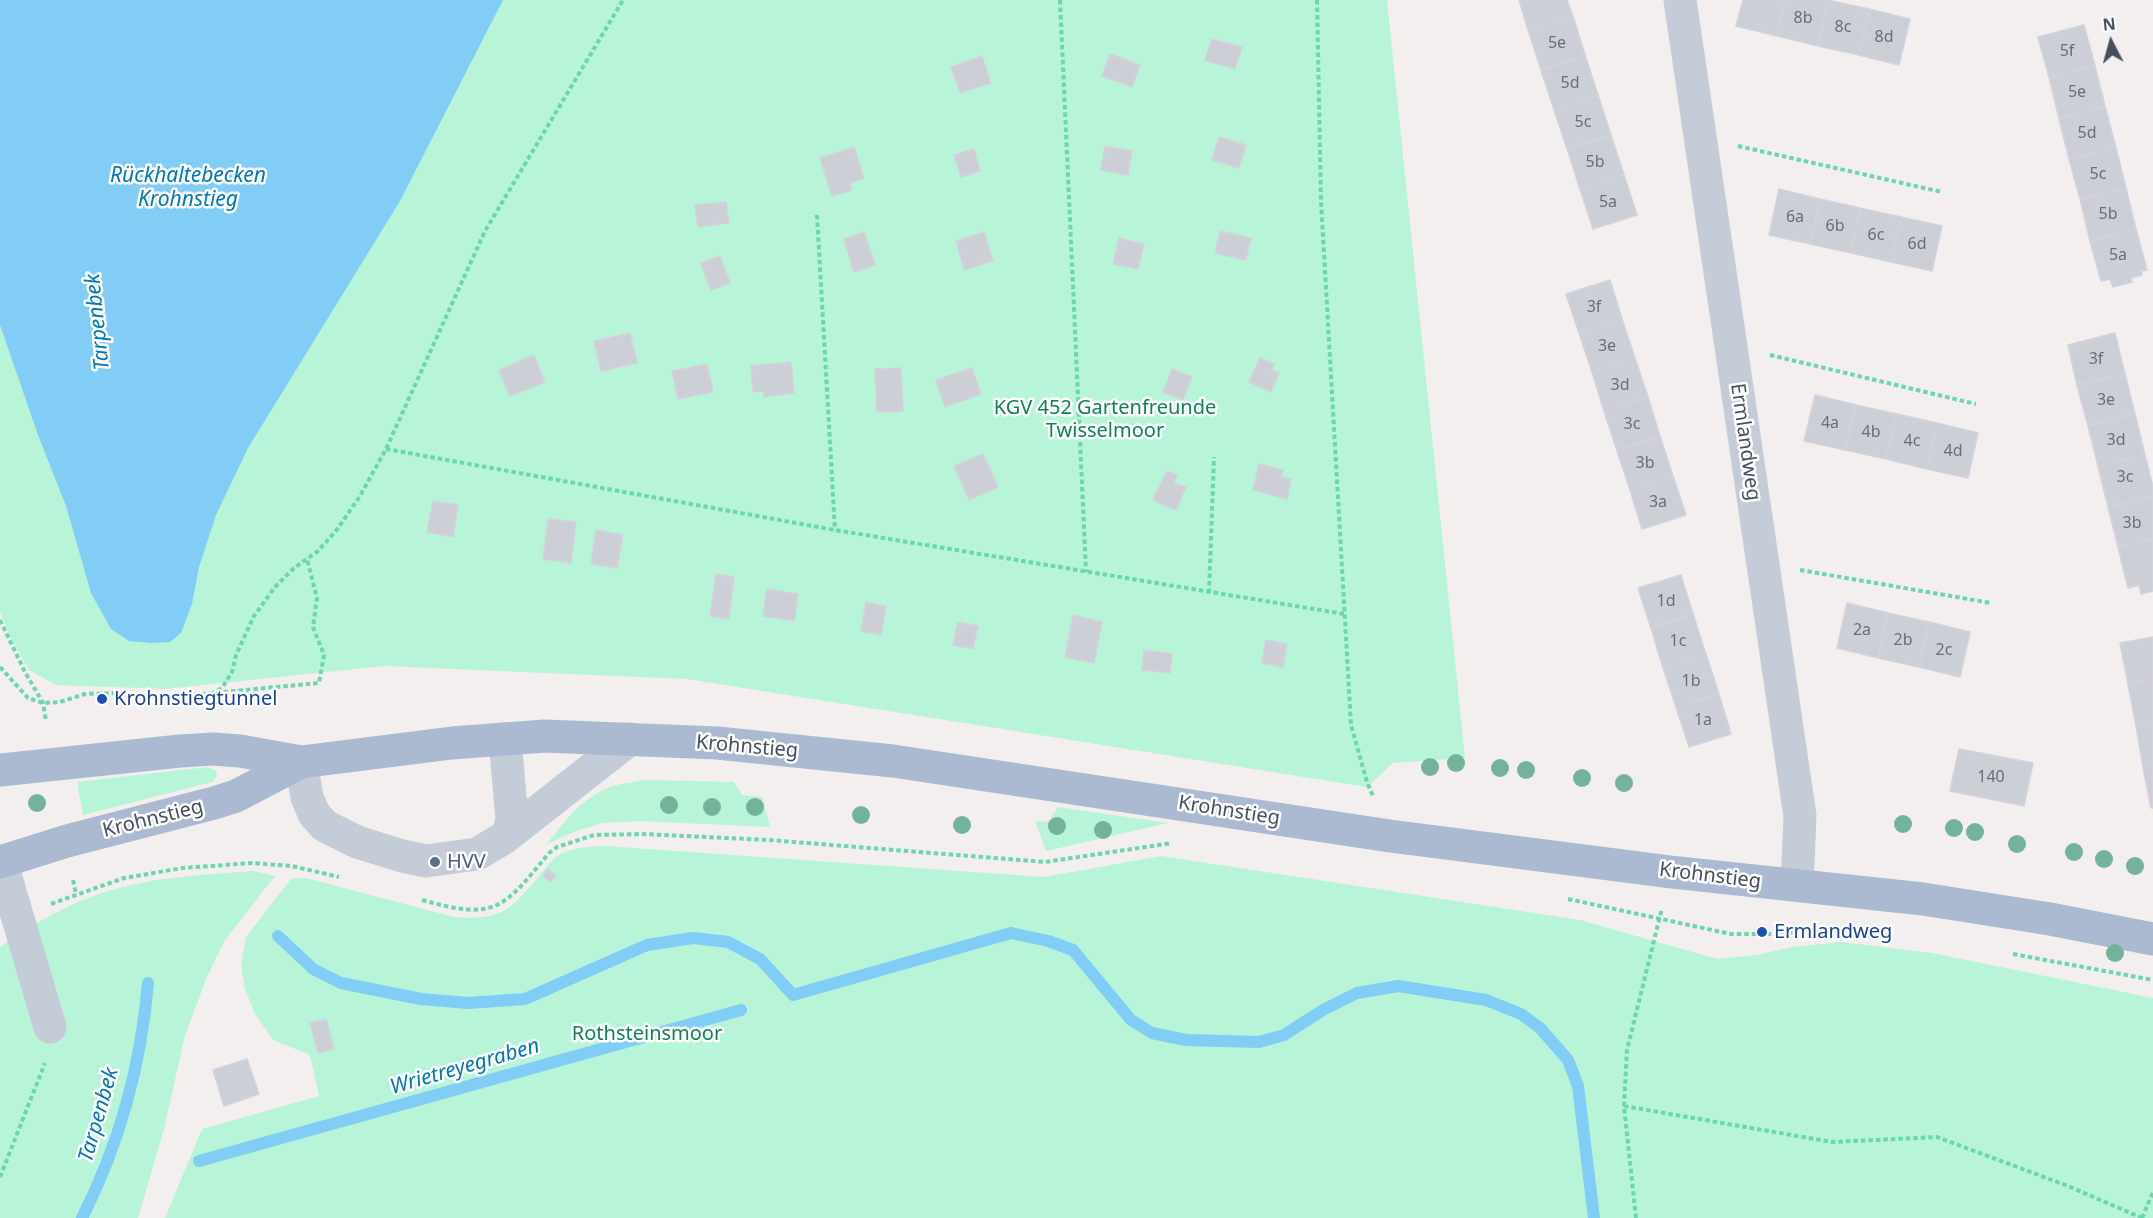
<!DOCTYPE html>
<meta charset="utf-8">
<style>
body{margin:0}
#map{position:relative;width:2153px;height:1218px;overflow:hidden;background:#f2efee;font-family:"Noto Sans",sans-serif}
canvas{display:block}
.north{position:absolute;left:2081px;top:12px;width:60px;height:60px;-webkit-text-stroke:4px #fff;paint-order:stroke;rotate:354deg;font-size:16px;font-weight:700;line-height:24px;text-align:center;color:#454f5e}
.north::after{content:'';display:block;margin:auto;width:21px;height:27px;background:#454f5e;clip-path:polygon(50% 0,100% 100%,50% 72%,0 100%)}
</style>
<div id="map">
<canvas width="2153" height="1218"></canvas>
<div class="north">N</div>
</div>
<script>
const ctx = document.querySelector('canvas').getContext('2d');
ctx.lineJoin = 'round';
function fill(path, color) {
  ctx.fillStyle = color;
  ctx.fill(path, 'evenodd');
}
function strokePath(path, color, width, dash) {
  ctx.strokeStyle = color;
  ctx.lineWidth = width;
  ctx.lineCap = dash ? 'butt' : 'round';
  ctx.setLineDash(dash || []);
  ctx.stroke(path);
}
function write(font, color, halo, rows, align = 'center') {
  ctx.font = font + ' "Noto Sans",sans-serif';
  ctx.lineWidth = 5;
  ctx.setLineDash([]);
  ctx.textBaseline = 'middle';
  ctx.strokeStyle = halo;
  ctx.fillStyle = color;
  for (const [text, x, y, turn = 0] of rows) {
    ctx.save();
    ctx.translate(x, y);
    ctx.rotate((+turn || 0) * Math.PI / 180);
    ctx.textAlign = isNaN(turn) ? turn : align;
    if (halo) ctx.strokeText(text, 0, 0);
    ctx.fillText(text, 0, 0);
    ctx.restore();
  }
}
fill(new Path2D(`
 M0,0H1387L1465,758L1393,763L1367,787L687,679L383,666L165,689L56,685L29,670L10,637L0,611Z
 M208,767L216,771L217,776L212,782L83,815L77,782Z
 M646,780L734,782L742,795L762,797L770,827L639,821L603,823L576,831L547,844C565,821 584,795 613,786C623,783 635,782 646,780Z
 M1058,807L1168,823L1046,851L1035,821L1048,822Z
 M605,846L1044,877L1161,856L1580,920L1717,959L1757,955L1792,947L1841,942L1932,953L2153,998V1218H165L202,1129L319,1096L310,1055L273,1040L255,1014L245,989L241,966L246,937L291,879L306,878L454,917C503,921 511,909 540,875C545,869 550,862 556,857C569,847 589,847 605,846Z
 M254,871L275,876L225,940L207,977L185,1035L164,1129L138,1218H0V947C38,920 82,896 127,886C169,876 212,874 254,871Z`), '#b8f4d7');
fill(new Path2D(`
 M0,0H503L400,201L248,448L216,515L199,567L192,604L181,633L170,642L151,643L129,641L111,629L91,593L66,506L38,435L0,325Z`), '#81cdf5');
strokePath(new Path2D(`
 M278,936L313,969L341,983L421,999L468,1003L525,999L647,945L693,938L728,942L760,959L793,995L1011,933L1048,941L1073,950L1131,1020L1152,1033L1186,1040L1259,1042L1284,1035L1323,1010L1357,993L1398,986L1486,1000L1521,1014L1540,1028L1568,1060L1578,1086L1594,1218
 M199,1161L741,1010
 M82,1218C119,1145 141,1065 148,983`), '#81cdf5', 12);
const building = new Path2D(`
 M1519,0H1567L1573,16L1528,30Z
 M1743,0H1785L1777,36L1736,26Z
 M1785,0H1828L1818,46L1777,36Z
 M1828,0L1869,9L1859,55L1818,46Z
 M1869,9L1910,19L1899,65L1859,55Z
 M1573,16L1585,55L1541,70L1528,30Z
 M2084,25L2095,66L2049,77L2038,37Z
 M1212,39L1242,47L1235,69L1205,60Z
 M1110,54L1140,65L1132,87L1102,76Z
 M1585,55L1598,95L1554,110L1541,70Z
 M982,56L991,83L960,93L951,67Z
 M2095,66L2105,106L2059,119L2049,77Z
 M1598,95L1611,135L1567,149L1554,110Z
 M2105,106L2116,148L2069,159L2059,119Z
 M1611,135L1624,175L1580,189L1567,149Z
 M1219,137L1246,145L1239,168L1212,160Z
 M1105,146L1132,151L1128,175L1101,170Z
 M854,147L864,178L850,183L852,190L832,196L820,158Z
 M2116,148L2126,188L2080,199L2069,159Z
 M974,149L980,171L961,177L954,155Z
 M1624,175L1637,215L1593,229L1580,189Z
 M2126,188L2136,229L2090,241L2080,199Z
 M1779,189L1820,199L1810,244L1769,235Z
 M1820,199L1860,208L1851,253L1810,244Z
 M726,202L729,223L698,227L695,205Z
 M1860,208L1901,217L1891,262L1851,253Z
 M1901,217L1942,226L1932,271L1891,262Z
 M2136,229L2147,270L2141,271L2142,275L2131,278L2132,282L2113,287L2110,279L2101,281L2090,241Z
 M1220,231L1251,238L1246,260L1215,253Z
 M864,232L875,265L854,272L844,239Z
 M984,232L993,261L964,270L956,241Z
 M1119,238L1144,244L1138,269L1113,264Z
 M720,256L730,283L711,290L701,263Z
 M1610,280L1622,319L1579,333L1566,294Z
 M1622,319L1635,358L1592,372L1579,333Z
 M630,333L637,363L601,371L594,341Z
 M2115,333L2125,374L2077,385L2068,345Z
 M534,355L545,382L510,396L499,370Z
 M1260,358L1274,364L1272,370L1279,373L1271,392L1249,382Z
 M1635,358L1648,397L1604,411L1592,372Z
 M791,362L794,393L764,397L763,391L753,392L751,366Z
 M707,364L713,392L678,399L672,371Z
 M901,368L903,411L877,412L875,369Z
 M972,368L981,394L945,407L936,380Z
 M1172,369L1192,377L1183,400L1163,392Z
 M2125,374L2135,414L2088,426L2077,385Z
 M1815,395L1856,405L1845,450L1804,441Z
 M1648,397L1660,436L1617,451L1604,411Z
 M1856,405L1897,414L1886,459L1845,450Z
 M1897,414L1937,423L1927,469L1886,459Z
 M2135,414L2145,455L2098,466L2088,426Z
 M1937,423L1978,433L1968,478L1927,469Z
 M1660,436L1673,476L1630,490L1617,451Z
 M983,454L998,487L969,500L954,466Z
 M2145,455L2153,487V496L2108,507L2098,466Z
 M1259,464L1283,470L1281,477L1291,479L1287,499L1253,490Z
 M1167,471L1177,475L1174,483L1186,487L1176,510L1153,500Z
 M1673,476L1686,515L1642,529L1630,490Z
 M2153,496V539L2118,547L2108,507Z
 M433,501L458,505L453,537L427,532Z
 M548,519L576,522L571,563L543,559Z
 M596,530L623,535L617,568L591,564Z
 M2153,539V591L2141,594L2139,585L2128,588L2118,547Z
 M716,574L734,577L729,619L710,616Z
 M1681,575L1693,614L1651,628L1638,588Z
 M767,589L798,594L794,621L763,616Z
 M866,602L886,606L881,635L861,631Z
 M1847,603L1888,613L1878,658L1837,648Z
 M1888,613L1929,622L1919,667L1878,658Z
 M1693,614L1706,654L1663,668L1651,628Z
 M1073,615L1102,622L1094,663L1065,657Z
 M958,622L978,626L973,649L953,645Z
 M1929,622L1970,632L1960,677L1919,667Z
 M2153,637V679L2128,684L2120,643Z
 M1266,640L1287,644L1283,667L1262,663Z
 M1144,650L1172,654L1170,673L1142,670Z
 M1706,654L1719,694L1676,707L1663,668Z
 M2153,679V722L2136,726L2128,684Z
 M1719,694L1731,734L1689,747L1676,707Z
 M2153,722V765L2143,767L2136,726Z
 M1959,749L2033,763L2024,806L1950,791Z
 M2153,765V808H2151L2143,767Z
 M548,869L556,876L550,882L543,876Z
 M326,1019L334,1049L318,1053L310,1023Z
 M247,1059L259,1094L224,1106L213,1070Z`);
fill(building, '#cdcfd7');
strokePath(building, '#d2d3db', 1.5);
strokePath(new Path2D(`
 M1060,0L1086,572
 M1317,0L1321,201L1351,725L1367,782L1373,796
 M1738,146L1942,192
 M817,215L835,530
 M1770,355L1976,404
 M386,449L835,530L1344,614
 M1800,570L1991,603
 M1209,593L1214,457
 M0,620L25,672L43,703L46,721
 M0,667L28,698L43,703L60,702L85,694L117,693L160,698L319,683L324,655L313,627L317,598L307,559
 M211,694L222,688L232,672L236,655L254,616L275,587L294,568L317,552L336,531L360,496L386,449L485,231L623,0
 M73,880L76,894
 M1568,899L1731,934H1784L1814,927
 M422,900C496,921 503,909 549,853L557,847L594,835L642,834L769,840L1045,862L1172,843
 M51,904L124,878L183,868L252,863L292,866L339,877
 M2013,954L2153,980
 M1624,1106L1832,1142L1937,1137L2068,1186L2142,1218
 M0,1177L45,1063
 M1636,1218L1624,1106L1627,1050L1662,908
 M2142,1218L2153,1192`), '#6cd6b0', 4, [4.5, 3]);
strokePath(new Path2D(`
 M1680,0L1800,816L1797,885
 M301,762L307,797L314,814L325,826L357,842L402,856L426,861L477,854L504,838L630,739
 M504,838L509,831L512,820L505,739
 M1,861L50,1027`), '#c4ccd8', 33);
strokePath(new Path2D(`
 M0,770L180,751L213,749L240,751L301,762L452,743L545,736L717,743L893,761L1390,836L1671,872L1923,899L2050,919L2153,939
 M0,862L67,841L214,803L236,796L301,762`), '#abb9d1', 33);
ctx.fillStyle = '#74b39b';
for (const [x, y] of [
 [1456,763],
 [1430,767],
 [1500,768],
 [1526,770],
 [1582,778],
 [1624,783],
 [37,803],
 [669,805],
 [712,807],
 [755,807],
 [861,815],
 [1903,824],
 [962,825],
 [1057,826],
 [1954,828],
 [1103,830],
 [1975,832],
 [2017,844],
 [2074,852],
 [2104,859],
 [2135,866],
 [2115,953]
]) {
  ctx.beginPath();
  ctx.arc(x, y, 9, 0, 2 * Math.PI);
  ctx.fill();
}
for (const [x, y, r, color] of [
 [102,699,6,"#1a4fb4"],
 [435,862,6,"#5c6f8a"],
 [1762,932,6,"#1a4fb4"]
]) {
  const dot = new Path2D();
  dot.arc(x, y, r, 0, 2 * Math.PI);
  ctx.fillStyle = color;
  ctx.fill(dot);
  strokePath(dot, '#fff', 2);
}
write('16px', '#676f7c', null, [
 ["8b",1803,18],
 ["8c",1843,27],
 ["8d",1884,37],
 ["5e",1557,43],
 ["5f",2067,51],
 ["5d",1570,83],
 ["5e",2077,92],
 ["5c",1583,122],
 ["5d",2087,133],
 ["5b",1595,162],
 ["5c",2098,174],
 ["5a",1608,202],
 ["5b",2108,214],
 ["6a",1795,217],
 ["6b",1835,226],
 ["6c",1876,235],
 ["6d",1917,244],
 ["5a",2118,255],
 ["3f",1594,307],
 ["3e",1607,346],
 ["3f",2096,359],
 ["3d",1620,385],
 ["3e",2106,400],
 ["4a",1830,423],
 ["3c",1632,424],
 ["4b",1871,432],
 ["3d",2116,440],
 ["4c",1912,441],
 ["4d",1953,451],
 ["3b",1645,463],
 ["3c",2125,477],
 ["3a",1658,502],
 ["3b",2132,523],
 ["1d",1666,601],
 ["2a",1862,630],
 ["2b",1903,640],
 ["1c",1678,641],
 ["2c",1944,650],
 ["1b",1691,681],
 ["1a",1703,720],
 ["140",1991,777]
]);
write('20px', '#0d8257', '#fff', [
 ["KGV 452 Gartenfreunde",1105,408],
 ["Twisselmoor",1105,431],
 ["Rothsteinsmoor",647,1034]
]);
write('20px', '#454f5e', '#fff', [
 ["Ermlandweg",1745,442,82],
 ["Krohnstieg",747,747,5],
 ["Krohnstieg",1229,811,9],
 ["Krohnstieg",153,819,-14],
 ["Krohnstieg",1710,876,7]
]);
write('20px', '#164399', '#fff', [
 ["Krohnstiegtunnel",114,699],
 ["Ermlandweg",1774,932]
], 'left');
write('20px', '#4e5e75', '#fff', [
 ["HVV",447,862]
], 'left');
write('italic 21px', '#0077b6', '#fff', [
 ["Rückhaltebecken",188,176],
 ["Krohnstieg",188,200],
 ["Tarpenbek",98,322,-96],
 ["Wrietreyegraben",465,1067,-16],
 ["Tarpenbek",99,1115,-74]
]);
</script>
